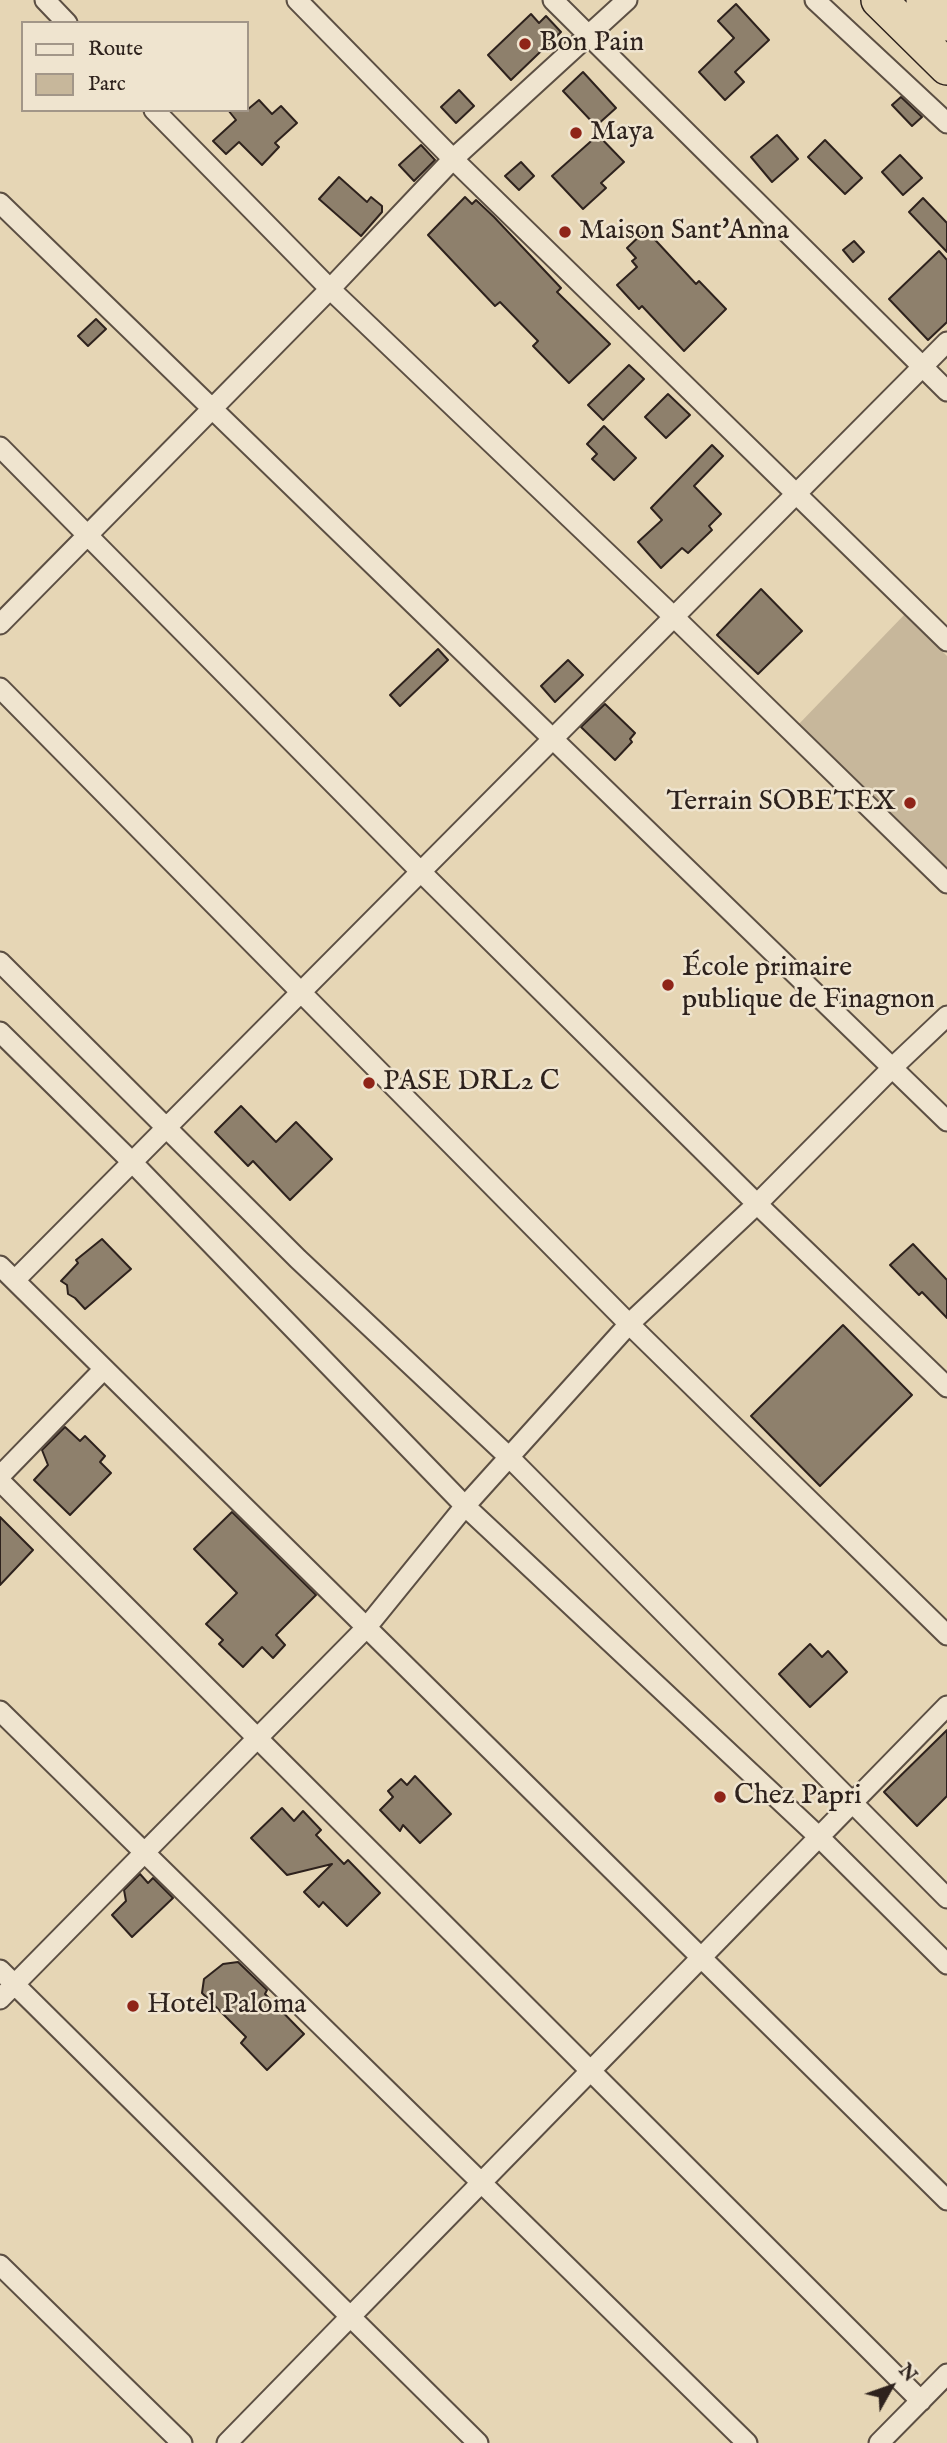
<!DOCTYPE html>
<meta charset="utf-8">
<style>
body{margin:0}
#map{position:relative;width:947px;height:2443px;overflow:hidden;background:#e6d6b5;font-family:"IM FELL English",serif}
canvas{display:block}
.legend{position:absolute;left:21px;top:21px;width:228px;height:91px;box-sizing:border-box;background:#efe4cf;border:2px solid #a29688;margin:0;padding:9px 12px;list-style:none;font-size:21px;color:#2e221d}
.legend li{display:flex;align-items:center;gap:14px;height:35px}
.legend b{width:35px;border:2px solid #a29688}
.north{position:absolute;left:856px;top:2352px;width:70px;height:70px;-webkit-text-stroke:5px #efe4cf;paint-order:stroke;rotate:50deg;font-size:19px;font-weight:700;line-height:28px;text-align:center;color:#2e221d}
.north::after{content:'';display:block;margin:auto;width:24px;height:32px;background:#2e221d;clip-path:polygon(50% 0,100% 100%,50% 72%,0 100%)}
</style>
<div id="map">
<canvas width="947" height="2443"></canvas>
<ul class="legend">
<li><b style="height:9px;background:#efe4cf"></b>Route</li>
<li><b style="height:19px;background:#c7b79b"></b>Parc</li>
</ul>
<div class="north">N</div>
</div>
<script>
const g = document.querySelector('canvas').getContext('2d');
g.lineJoin = 'round';
function fill(path, color) { g.fillStyle = color; g.fill(path, 'evenodd'); }
function stroke(path, color, width, dash) { g.strokeStyle = color; g.lineWidth = width; g.lineCap = dash ? 'butt' : 'round'; g.setLineDash(dash || []); g.stroke(path); }
function drawText(font, color, halo, rows, align = 'center') {
  g.font = font + ' "IM FELL English",serif'; g.lineWidth = 5; g.setLineDash([]); g.textBaseline = 'middle'; g.strokeStyle = halo; g.fillStyle = color; for (const [text, x, y, turn = 0] of rows) {
    g.save(); g.translate(x, y); g.rotate((+turn || 0) * Math.PI / 180); g.textAlign = isNaN(turn) ? turn : align; if (halo) g.strokeText(text, 0, 0); g.fillText(text, 0, 0); g.restore();
  }
}
const green = new Path2D(`
 M905 614 947 656V881L797 726Z`);
const building = new Path2D(`
 M736 4 769 40 735 72 744 82 725 100 699 72 734 38 718 21Z
 M531 14 539 23 546 16 561 32 511 80 488 55Z
 M583 72 616 108 596 126 563 91Z
 M459 90 474 106 456 123 441 107Z
 M901 97 922 117 912 126 892 105Z
 M259 100 272 114 281 106 297 123 275 143 279 147 262 165 239 142 226 154 213 141 236 120 228 110H247Z
 M598 135 624 162 601 183 606 188 583 209 552 176Z
 M777 135 798 159 772 182 751 157Z
 M825 140 862 178 845 194 808 157Z
 M421 145 435 160 414 181 399 165Z
 M900 155 922 178 903 195 882 172Z
 M521 162 534 176 519 190 505 176Z
 M339 177 367 202 371 197 382 206V212L361 236 319 199Z
 M465 197 472 204 476 200 494 217 561 288 557 292 610 344 569 383 533 346 538 341 500 302 495 306 428 235Z
 M923 198 947 223V252L909 212Z
 M646 230 696 284 699 281 726 309 684 351 642 306 639 309 617 285 637 267 632 261 636 258 627 248Z
 M854 241 864 252 853 262 843 250Z
 M939 251 947 260V322L928 340 889 299Z
 M96 319 106 329 88 346 78 336Z
 M629 365 644 379 603 420 588 405Z
 M668 394 690 415 666 438 645 417Z
 M604 426 636 458 614 480 592 459 597 454 587 444Z
 M712 445 723 456 694 486 721 514 709 526 712 530 688 553 682 548 661 568 638 542 662 520 651 508Z
 M761 589 802 631 758 674 717 635Z
 M438 649 448 660 400 706 390 695Z
 M568 660 583 675 555 702 541 686Z
 M605 704 635 733 630 739 632 742 615 760 581 727Z
 M241 1106 276 1142 296 1122 332 1159 290 1200 253 1161 248 1166 215 1132Z
 M102 1239 131 1269 85 1309 75 1298 68 1294 67 1285 61 1281 78 1263 76 1260Z
 M913 1244 947 1280V1318L922 1292 919 1295 890 1265Z
 M843 1325 912 1395 820 1486 751 1416Z
 M65 1427 80 1441 85 1436 105 1456 100 1462 111 1473 70 1515 34 1480 48 1465 42 1450Z
 M232 1512 316 1595 276 1635 285 1645 273 1658 262 1647 243 1667 219 1644 223 1640 206 1624 237 1593 194 1549Z
 M0 1517 33 1550 0 1585Z
 M810 1644 822 1657 828 1651 847 1672 810 1707 779 1674Z
 M947 1730V1796L917 1826 884 1792Z
 M415 1776 451 1814 420 1843 403 1825 400 1831 380 1810 393 1797 388 1791 401 1779 407 1785Z
 M282 1808 294 1821 303 1811 321 1830 316 1835 344 1864 348 1860 380 1893 347 1926 323 1902 319 1907 304 1892 332 1864 287 1875 251 1838Z
 M140 1874 148 1883 153 1878 173 1898 132 1937 112 1915 126 1901 124 1890Z
 M238 1962 267 1990 265 1994 304 2034 267 2070 241 2043 246 2037 202 1993 204 1979 223 1964Z`);
const street = new Path2D(`
 M45 0 67 23
 M297 0 453 159 947 641
 M553 0 947 391
 M815 0 947 123
 M154 110 330 289 674 617 947 883
 M0 203 947 1121
 M0 447 421 872 757 1204 947 1387
 M0 624 330 289 453 159 627 0
 M0 688 629 1324 947 1635
 M0 962 298 1259 510 1458 947 1898
 M0 1032 132 1162 465 1506 819 1837 947 1964
 M0 1266 947 2200
 M15 1280 947 342
 M0 1476 103 1370
 M0 1481 921 2401
 M0 1711 747 2443
 M0 1970 478 2443
 M0 1999 366 1628 465 1506 629 1324 757 1204 893 1067 947 1016
 M0 2265 182 2443
 M227 2443 947 1706
 M879 2443 947 2374`);
const highway = new Path2D(`
 M879 0 947 67
 M924 0 947 23`);
const markers = [
 [525,44,7,"#8f2418"],
 [576,133,7,"#8f2418"],
 [565,232,7,"#8f2418"],
 [910,803,7,"#8f2418"],
 [668,985,7,"#8f2418"],
 [369,1083,7,"#8f2418"],
 [720,1797,7,"#8f2418"],
 [133,2006,7,"#8f2418"]
];
const poiNames = [
 ["Bon Pain",539,44],
 ["Maya",590,133],
 ["Maison Sant'Anna",579,232],
 ["Terrain SOBETEX",896,803,"right"],
 ["École primaire",682,969],
 ["publique de Finagnon",682,1001],
 ["PASE DRL2 C",383,1083],
 ["Chez Papri",734,1797],
 ["Hotel Paloma",147,2006]
];
fill(green, '#c7b79b');
fill(building, '#8e806c');
stroke(building, '#2e221d', 2);
stroke(street, '#5c4f43', 23);
stroke(highway, '#2e221d', 38);
stroke(street, '#efe4cf', 19);
stroke(highway, '#e6d6b5', 35);
for (const [x, y, r, color] of markers) { const dot = new Path2D(); dot.arc(x, y, r, 0, 2 * Math.PI); g.fillStyle = color; g.fill(dot); stroke(dot, '#efe4cf', 2.5); }
drawText('28px', '#2e221d', '#efe4cf', poiNames, 'left');
</script>
